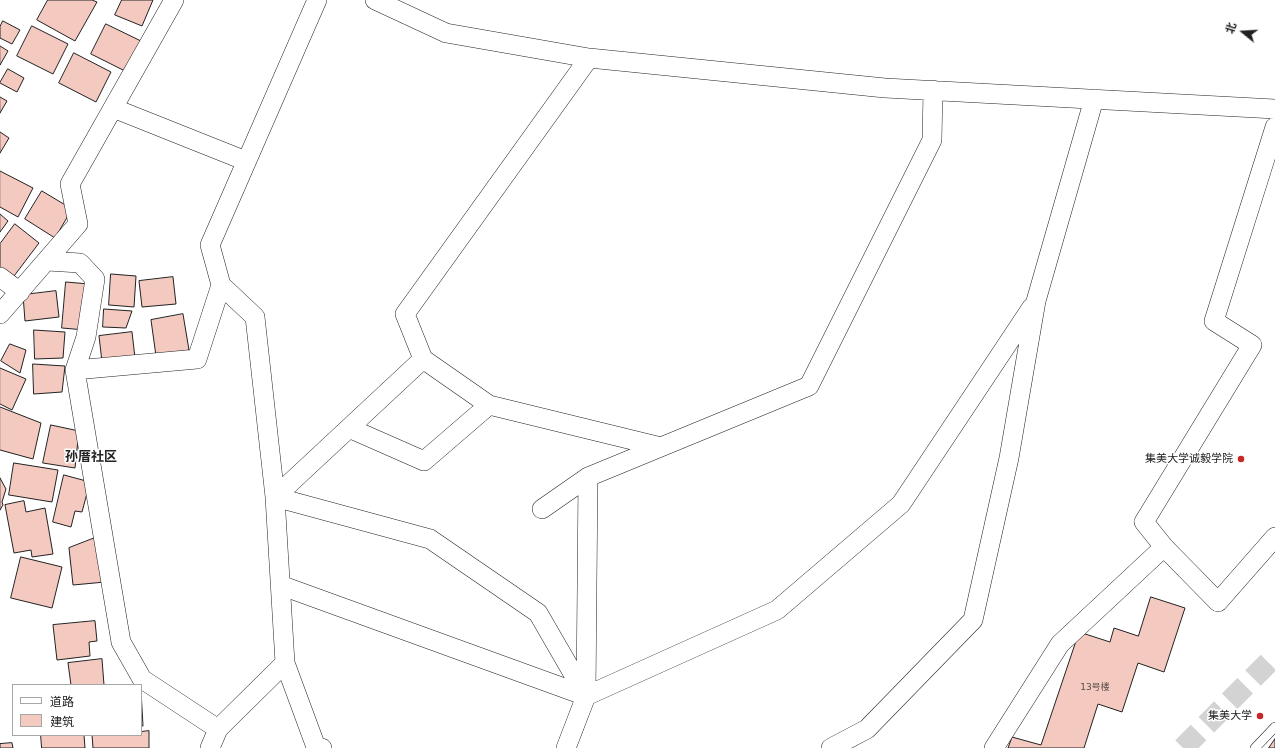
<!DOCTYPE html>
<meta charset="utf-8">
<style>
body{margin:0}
#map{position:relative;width:1275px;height:748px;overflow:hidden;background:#fff;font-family:"DejaVu Sans","Noto Sans SC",sans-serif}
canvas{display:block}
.legend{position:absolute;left:12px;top:684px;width:130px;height:52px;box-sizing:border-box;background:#fff;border:1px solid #a7a7a7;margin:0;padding:5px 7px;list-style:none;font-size:12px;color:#222}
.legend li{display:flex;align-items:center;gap:8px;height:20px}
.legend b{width:20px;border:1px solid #a7a7a7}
.north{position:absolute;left:1223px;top:12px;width:40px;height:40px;-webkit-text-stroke:3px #fff;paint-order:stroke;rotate:288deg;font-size:11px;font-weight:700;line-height:16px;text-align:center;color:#222}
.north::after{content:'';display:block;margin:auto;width:14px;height:18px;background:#222;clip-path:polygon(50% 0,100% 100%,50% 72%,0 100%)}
</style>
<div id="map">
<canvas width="1275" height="748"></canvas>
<ul class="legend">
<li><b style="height:5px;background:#fff"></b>道路</li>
<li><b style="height:11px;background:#f3c9c0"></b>建筑</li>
</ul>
<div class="north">北</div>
</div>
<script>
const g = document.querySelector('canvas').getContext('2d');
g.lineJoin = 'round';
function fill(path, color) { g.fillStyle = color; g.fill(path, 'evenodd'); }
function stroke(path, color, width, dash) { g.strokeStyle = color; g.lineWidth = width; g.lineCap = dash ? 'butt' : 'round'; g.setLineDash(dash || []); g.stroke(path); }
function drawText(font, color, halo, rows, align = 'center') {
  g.font = font + ' "DejaVu Sans","Noto Sans SC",sans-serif'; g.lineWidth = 3; g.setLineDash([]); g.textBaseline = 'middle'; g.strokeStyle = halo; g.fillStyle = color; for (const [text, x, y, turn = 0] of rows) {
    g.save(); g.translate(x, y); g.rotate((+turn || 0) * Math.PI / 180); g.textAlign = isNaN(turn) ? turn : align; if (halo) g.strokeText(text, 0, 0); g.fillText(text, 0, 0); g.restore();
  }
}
const building = new Path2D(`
 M48 0H92L97 2 75 41 37 20Z
 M122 0H153L142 26 115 15Z
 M3 21 20 30 12 44 0 38V27Z
 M106 24 143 42 127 72 91 54Z
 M32 26 68 44 53 74 17 56Z
 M0 46 8 51 0 65Z
 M74 53 111 72 96 102 59 83Z
 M8 69 24 78 17 92 0 83Z
 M0 97 7 101 0 113Z
 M0 132 9 138 0 153Z
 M0 171 33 188 18 217 0 207Z
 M42 191 72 209 55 238 25 219Z
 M0 214 8 221 0 232Z
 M15 224 39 243 11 280 0 272V244Z
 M111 274 136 276 134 307 109 305Z
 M173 277 176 304 142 307 139 281Z
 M66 282 89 284 85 330 62 328Z
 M56 291 59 317 25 321 23 295Z
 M104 309 132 311 126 328 103 327Z
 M183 314 189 350 156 356 151 320Z
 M34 330 65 332 63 358 35 359Z
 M132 332 135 358 102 362 99 336Z
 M10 344 26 350 20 373 1 361Z
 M33 364 65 366 62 392 34 394Z
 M0 368 26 379 12 410 0 404Z
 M0 407 41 423 33 459 0 450Z
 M51 425 79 431 75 468 43 463Z
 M14 463 58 470 52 502 9 495Z
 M64 475 90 482 82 512 75 511 71 527 53 522Z
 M0 478 6 489 2 502 3 505 0 510Z
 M24 501 26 512 45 508 53 554 32 557 31 550 14 553 5 505Z
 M100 536 105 582 73 585 69 548Z
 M21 557 62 567 52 608 11 598Z
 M1151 597 1185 608 1164 672 1138 663 1122 712 1098 704 1084 748H1008L1012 737 1041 745 1079 632 1110 642 1114 628 1138 636Z
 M95 621 97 641 89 642 90 656 57 660 53 625Z
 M102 659 104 685H71L68 663Z
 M141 690 143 726H141Z
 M149 731V748H93L92 735H141V732Z
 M41 735H84L85 748H42Z
 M1275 739V748H1269Z
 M12 743 13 748H0V744Z`);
const tertiaryTunnel = new Path2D(`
 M1183 748 1275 656`);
const service = new Path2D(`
 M1255 748 1275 727`);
const minor = new Path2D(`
 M317 0 210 245 221 285 255 317 275 497 285 663 316 747 322 748
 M375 0 446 33 589 58 885 88 1275 109
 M589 58 405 314 423 359 489 405 661 447
 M113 108 246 161
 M1275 127 1214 321 1252 345 1144 522 1164 547 1218 602 1275 537
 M47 261 80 263 95 279 86 337 75 370 121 642 142 679 218 729
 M0 277 20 292
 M0 314 78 224 70 184 174 0
 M75 370 197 359 221 285
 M349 428 424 461 489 405
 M275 497 430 539 538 613 586 696
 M275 497 423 359
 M542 509 588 477 809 386 932 140 933 90
 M280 585 586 696
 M586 695 588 477
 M210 748 218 729 285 663
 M566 748 586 696 777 610 901 504 1032 307
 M831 748 867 729 973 620 1009 458 1036 301 1094 99
 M994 748 1060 644 1164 547`);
const markers = [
 [1241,459,4,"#c62828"],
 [1260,716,4,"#c62828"]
];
const numberNames = [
 ["13号楼",1095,688]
];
const poiNames = [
 ["集美大学诚毅学院",1233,459],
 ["集美大学",1252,716]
];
const quarterNames = [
 ["孙厝社区",91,458]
];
fill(building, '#f3c9c0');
stroke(building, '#222', 1);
stroke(tertiaryTunnel, '#d3d3d3', 22, [22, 11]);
stroke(service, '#222', 10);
stroke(minor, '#222', 20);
stroke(service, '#fff', 9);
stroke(minor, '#fff', 19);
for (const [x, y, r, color] of markers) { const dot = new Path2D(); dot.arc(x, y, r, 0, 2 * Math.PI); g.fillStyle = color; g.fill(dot); stroke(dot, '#fff', 1.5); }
drawText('9px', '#564c4a', null, numberNames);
drawText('11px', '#222', '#fff', poiNames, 'right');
drawText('bold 13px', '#222', '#fff', quarterNames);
</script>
